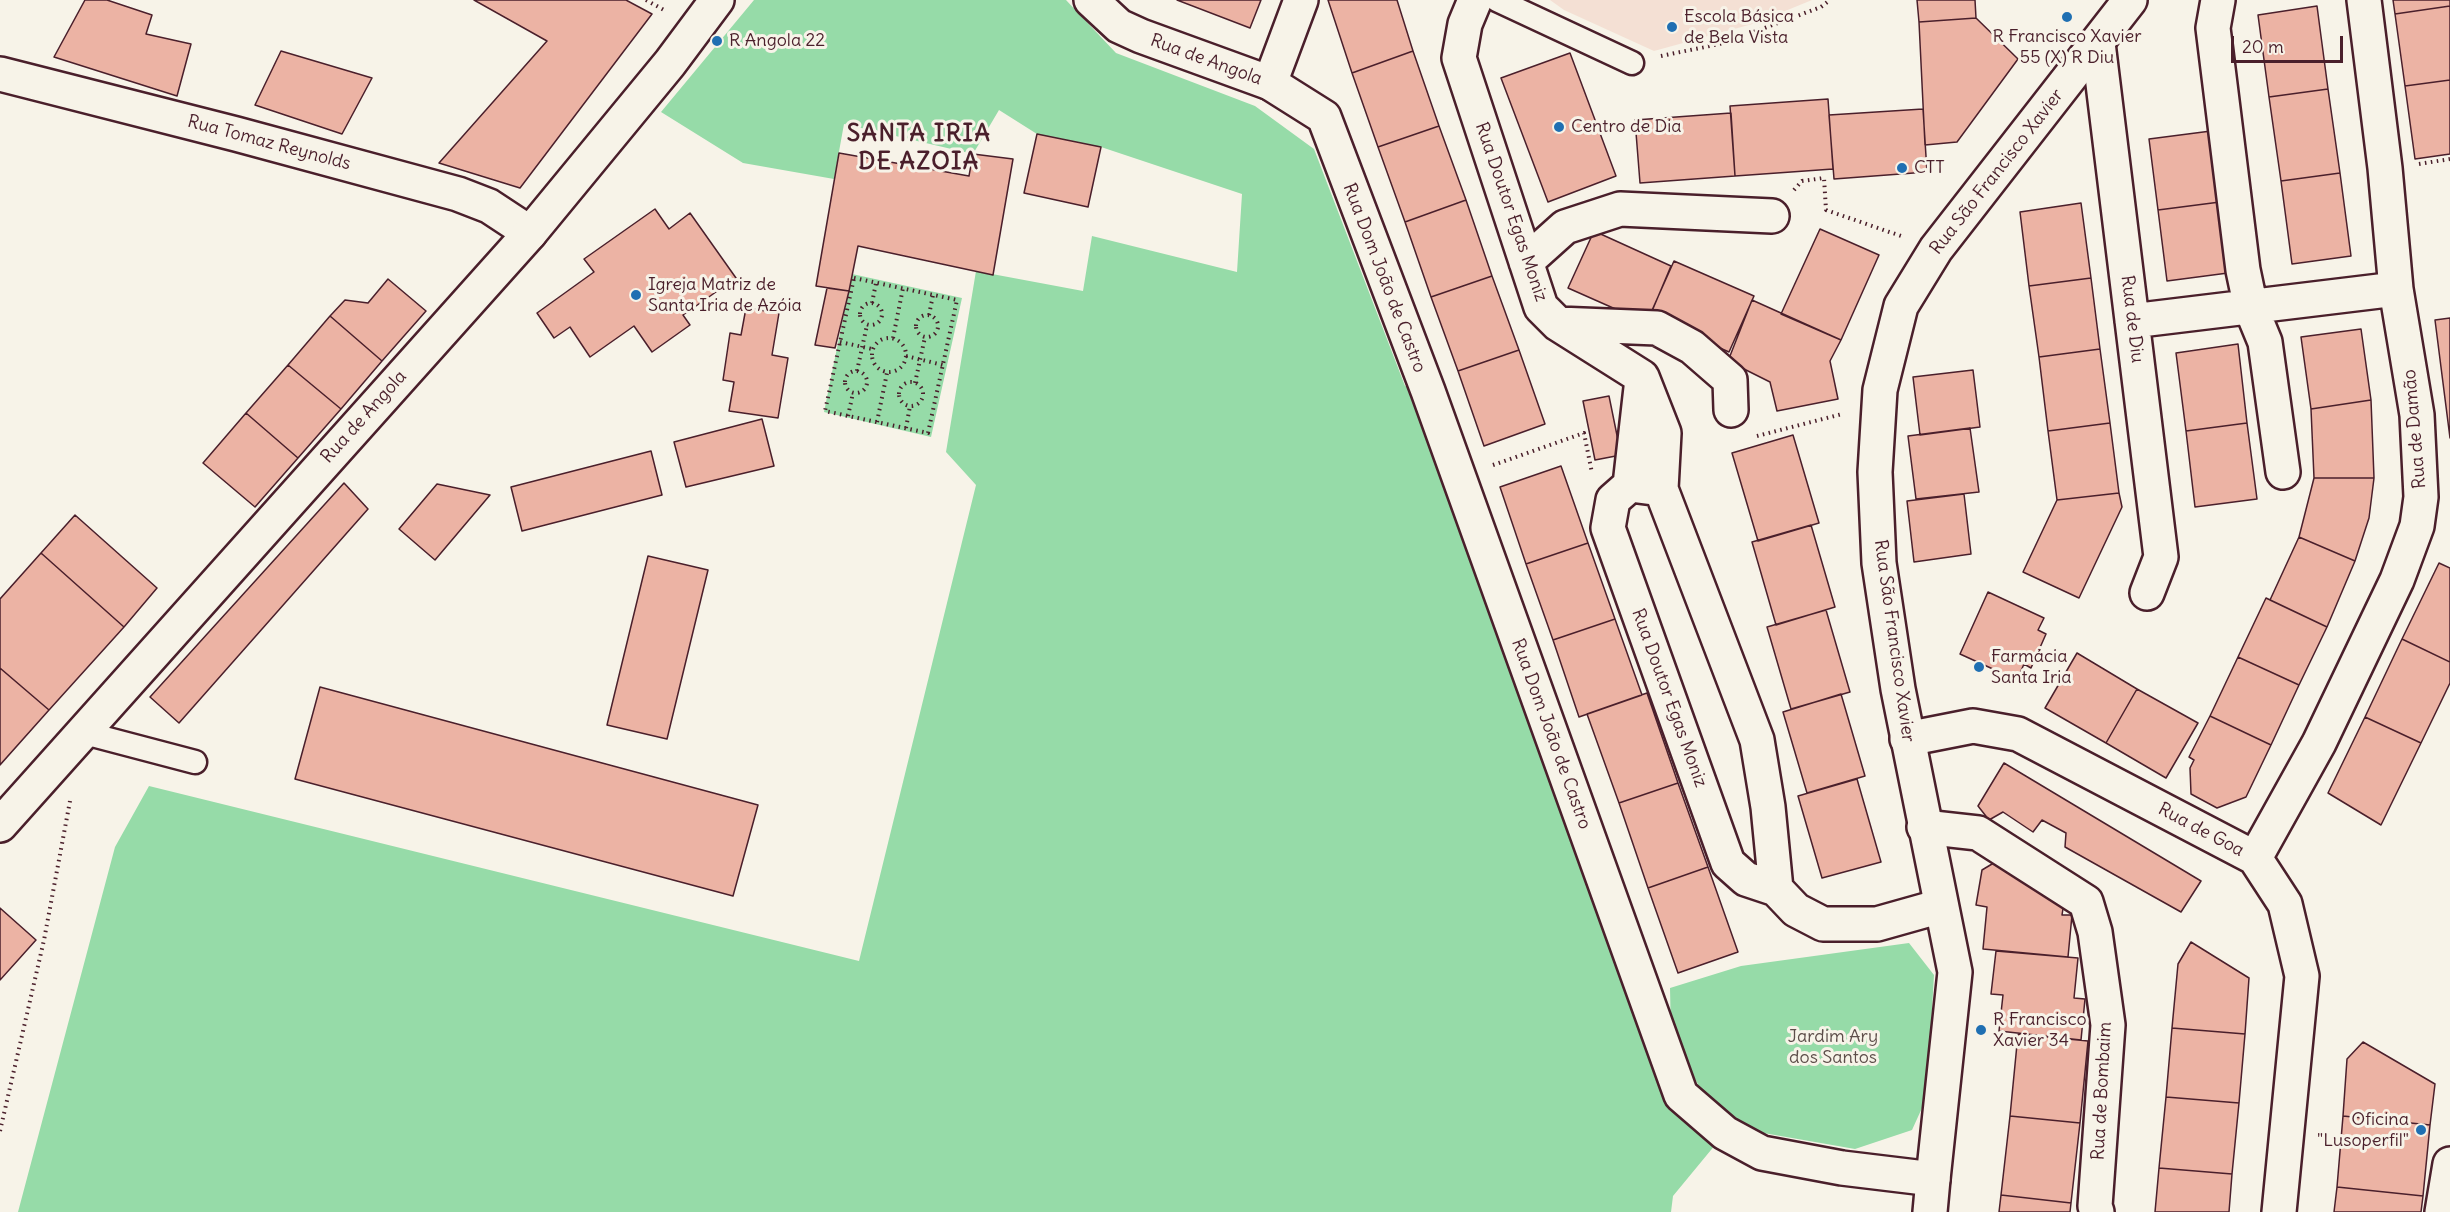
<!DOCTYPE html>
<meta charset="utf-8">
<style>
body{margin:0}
#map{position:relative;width:2450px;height:1212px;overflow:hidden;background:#f7f3e8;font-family:Delius,sans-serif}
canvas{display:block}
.scale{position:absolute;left:2231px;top:36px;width:112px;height:27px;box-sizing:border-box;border:3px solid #4a1f2b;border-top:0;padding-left:8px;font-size:18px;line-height:21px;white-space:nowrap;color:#4a1f2b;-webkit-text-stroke:4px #f7f3e8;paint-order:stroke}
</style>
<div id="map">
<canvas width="2450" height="1212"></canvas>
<div class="scale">20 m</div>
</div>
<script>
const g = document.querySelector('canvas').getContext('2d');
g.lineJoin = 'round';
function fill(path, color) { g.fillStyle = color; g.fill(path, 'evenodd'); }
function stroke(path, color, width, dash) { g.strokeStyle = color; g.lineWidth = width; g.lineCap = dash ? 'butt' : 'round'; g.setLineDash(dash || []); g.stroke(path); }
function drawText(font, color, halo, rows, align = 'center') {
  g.font = font + ' Delius,sans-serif'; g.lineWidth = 6; g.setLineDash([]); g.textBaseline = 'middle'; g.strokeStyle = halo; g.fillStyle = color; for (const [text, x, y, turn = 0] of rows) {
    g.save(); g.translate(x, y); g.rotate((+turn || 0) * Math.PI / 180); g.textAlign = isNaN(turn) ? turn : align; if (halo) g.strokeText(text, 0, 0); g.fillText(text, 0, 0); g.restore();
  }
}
const built = new Path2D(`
 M1550 0H1812L1756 23 1654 51 1564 10Z`);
const green = new Path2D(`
 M754 0H1066L1116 53 1255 106 1314 149 1405 386 1428 391 1681 1095 1725 1133 1673 1196 1671 1212H18L115 847 149 786 859 961 976 485 946 452 976 271 1083 291 1092 236 1237 272 1242 194 1101 147 1037 134 999 110 973 154 844 124 834 179 743 163 661 112Z
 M852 274 962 298 931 437 824 412Z
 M1909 943 1934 975 1927 1097 1912 1130 1855 1149 1752 1131 1701 1090 1671 1035 1670 988 1741 966Z`);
const building = new Path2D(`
 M85 0H107L152 15 146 34 191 44 177 96 54 57Z
 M474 0H626L652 14 520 188 439 163 547 41Z
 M1177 0H1261L1250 28Z
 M1328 0H1397L1413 51 1352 73Z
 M1917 0H1975L1976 18 1919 22Z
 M2393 0H2450V6L2395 14Z
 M2317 6 2328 89 2269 97 2258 15Z
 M2450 6V80L2405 86 2395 14Z
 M1976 18 2018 59 1957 142 1925 145 1919 22Z
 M281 51 372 78 342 134 255 105Z
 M1413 51 1439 126 1378 147 1352 73Z
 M1570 53 1616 176 1548 202 1501 78Z
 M2450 80V154L2415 159 2405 86Z
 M2328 89 2340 173 2281 181 2269 97Z
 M1828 99 1833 169 1735 176 1730 106Z
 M1923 109 1927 172 1834 179 1829 115Z
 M1731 113 1735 176 1640 183 1635 120Z
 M1439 126 1466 200 1405 222 1378 147Z
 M2211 131 2220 202 2158 210 2149 139Z
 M1037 134 1101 147 1088 207 1024 193Z
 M839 153 969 176 973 154 1013 159 993 275 858 246 849 291 816 286Z
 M2340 173 2351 256 2292 264 2281 181Z
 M1466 200 1492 276 1431 297 1405 222Z
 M2220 202 2228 273 2167 281 2158 210Z
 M2081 203 2091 278 2029 286 2020 212Z
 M655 209 669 229 690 213 736 278 683 315 690 325 652 352 634 326 590 357 570 327 554 338 537 313 594 272 584 259Z
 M1820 229 1879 255 1841 340 1781 314Z
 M1594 231 1671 266 1647 323 1568 288Z
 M1674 261 1754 296 1729 352 1649 317Z
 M1492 276 1519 350 1458 371 1431 297Z
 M2091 278 2100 349 2039 357 2029 286Z
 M388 279 426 311 382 361 330 316 345 300 368 303Z
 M827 288 849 291 835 348 815 345Z
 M1752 300 1841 340 1830 361 1838 399 1777 411 1770 382 1728 361Z
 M746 308 779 313 772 355 788 358 778 418 729 411 734 382 723 380 730 333 741 335Z
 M330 316 382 361 341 409 288 365Z
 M2450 318V438L2435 320Z
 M2361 329 2371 400 2311 409 2301 337Z
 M2238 344 2247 423 2186 431 2176 353Z
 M2100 349 2110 423 2048 431 2039 357Z
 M1519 350 1545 424 1484 446 1458 371Z
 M288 365 341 409 298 458 246 413Z
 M1973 370 1980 427 1920 435 1913 377Z
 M1609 396 1621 455 1595 460 1583 401Z
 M2371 400 2374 478H2314L2311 409Z
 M246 413 298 458 255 507 203 463Z
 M762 419 774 466 686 487 674 442Z
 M2110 423 2119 493 2057 500 2048 431Z
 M2247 423 2257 499 2195 507 2186 431Z
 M1970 428 1979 492 1916 499 1908 436Z
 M1793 435 1819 523 1758 541 1732 453Z
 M651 451 662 495 522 531 511 487Z
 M1561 466 1588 543 1526 564 1500 487Z
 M2314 478H2374L2369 518 2355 561 2299 537Z
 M344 483 368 509 179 723 150 697Z
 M437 484 490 495 435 560 399 529Z
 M2119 493 2122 507 2079 598 2023 572 2057 500Z
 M1964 494 1971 554 1914 562 1907 501Z
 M75 515 157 588 124 627 41 553Z
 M1811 525 1835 607 1776 625 1752 542Z
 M2299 537 2355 561 2327 627 2270 600Z
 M1588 543 1615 619 1553 640 1526 564Z
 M41 553 124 627 49 710 0 668V599Z
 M648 556 708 570 667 739 607 725Z
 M2439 563 2450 568V662L2402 639Z
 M1988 592 2044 618 2038 630 2046 634 2031 668 2024 664 2017 680 1960 654Z
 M2266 598 2327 627 2299 685 2238 657Z
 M1826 610 1850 692 1791 709 1767 627Z
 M1615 619 1642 695 1579 717 1553 640Z
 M2402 639 2450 662V683L2421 743 2365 717Z
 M2077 653 2137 689 2106 743 2045 708Z
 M2238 657 2299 685 2271 745 2210 716Z
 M0 668 49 710 0 765Z
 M320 687 758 805 733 896 295 779Z
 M2137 689 2198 723 2166 778 2106 743Z
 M1647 693 1678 783 1619 803 1587 714Z
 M1841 694 1865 776 1807 793 1783 712Z
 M2210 716 2271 745 2246 797 2217 808 2191 794 2190 768 2194 760 2189 757Z
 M2365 717 2421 743 2381 825 2328 793Z
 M2004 763 2201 881 2181 912 2065 847 2066 833 2042 820 2033 832 2003 812 1989 820 1978 806Z
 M1857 779 1881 862 1822 878 1798 796Z
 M1678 783 1708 867 1648 888 1619 803Z
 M2002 858 2065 896 2062 915H2072L2068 957 1983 949 1987 907 1976 905 1982 870Z
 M1708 867 1738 952 1678 973 1648 888Z
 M0 908 36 940 0 980Z
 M2191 942 2249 978 2245 1034 2172 1028 2178 964Z
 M1996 951 2078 958 2074 998 2085 999 2081 1040 1999 1031 2003 995 1991 994Z
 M2172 1028 2245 1034 2239 1103 2166 1097Z
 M2018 1034 2088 1041 2080 1123 2010 1116Z
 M2363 1042 2435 1084 2430 1125 2343 1116 2347 1059Z
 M2166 1097 2239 1103 2232 1174 2159 1168Z
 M2010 1116 2080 1123 2071 1203 2001 1195Z
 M2343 1116 2430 1125 2423 1196 2337 1187Z
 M2159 1168 2232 1174 2229 1212H2155Z
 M2337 1187 2423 1196 2421 1212H2334Z
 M2001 1195 2071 1203 2070 1212H1999Z`);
const path = new Path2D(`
 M646 0 664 10
 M1661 56 1724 43 1821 7 1830 0
 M2419 164 2450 159
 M1794 190 1802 181 1824 178 1826 210 1901 236
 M854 278 957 300 928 433 825 411Z
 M860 314a11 11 0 1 1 22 0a11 11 0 1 1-22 0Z
 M872 303 876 283
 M916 326a11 11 0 1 1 22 0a11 11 0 1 1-22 0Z
 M929 315 933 295
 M872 355a17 17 0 1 1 34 0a17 17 0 1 1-34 0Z
 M893 338 903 288
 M840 342 872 349
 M906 356 943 365
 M845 382a11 11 0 1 1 22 0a11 11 0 1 1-22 0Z
 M857 371 867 325
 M899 394a12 12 0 1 1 24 0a12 12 0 1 1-24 0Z
 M915 383 925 337
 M848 416 853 393
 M877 422 887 373
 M906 428 910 406
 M1757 436 1842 414
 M1493 465 1584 433 1592 473
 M0 1131 44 940 70 801`);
const lane = new Path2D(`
 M1497 0 1632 63
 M81 732 195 762`);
const street = new Path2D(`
 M1475 0 1465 24 1459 58 1541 307 1558 324 1642 377 1664 433 1661 489 1757 740 1768 807 1776 889
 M2218 0 2213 28 2243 270 2251 308 2265 342 2283 472
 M2098 43 2161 557 2147 593
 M0 74 236 134 458 194 489 206 530 233
 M1270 83 1301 0
 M1526 262 1565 227 1620 209 1772 216
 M2132 321 2396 289
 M1558 324 1657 328 1692 347 1730 380 1731 410
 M1630 485 1642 379
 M1661 489 1630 485 1613 500 1608 528 1728 863 1746 879 1776 889 1796 910 1823 924H1877L1941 906
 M1907 739 1973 726 2018 734 2255 858 2285 904 2302 976 2279 1212
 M1924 827 1978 833 2086 902 2095 932 2108 1025 2095 1206 2097 1212
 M2255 858 2319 743 2397 580 2417 526 2421 497 2417 415 2396 289 2385 168 2364 0
 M1930 1212 1933 1179
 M2442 1212 2450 1164`);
const secondary = new Path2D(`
 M1091 0 1119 26 1141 36 1270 83 1324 117 1428 391 1681 1095 1725 1133 1762 1153 1842 1168 1933 1179 1955 972 1898 689 1879 563 1875 472 1880 390 1901 306 1936 249 2130 0
 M0 825 530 233 670 63 717 0`);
const markers = [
 [2067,17,6,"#1f6fb2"],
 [1672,27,6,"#1f6fb2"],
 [717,41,6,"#1f6fb2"],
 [1559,127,6,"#1f6fb2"],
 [1902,168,6,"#1f6fb2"],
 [636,295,6,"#1f6fb2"],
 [1979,667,6,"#1f6fb2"],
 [1981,1030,6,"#1f6fb2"],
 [2421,1130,6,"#1f6fb2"]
];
const poiNames = [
 ["Escola Básica",1684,17],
 ["de Bela Vista",1684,38],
 ["R Francisco Xavier",2067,37,"center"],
 ["55 (X) R Diu",2067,58,"center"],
 ["R Angola 22",729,41],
 ["Centro de Dia",1571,127],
 ["CTT",1914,168],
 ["Igreja Matriz de",648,285],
 ["Santa Iria de Azóia",648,306],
 ["Farmácia",1991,657],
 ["Santa Iria",1991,678],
 ["R Francisco",1993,1020],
 ["Xavier 34",1993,1041],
 ["Oficina",2409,1120,"right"],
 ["\"Lusoperfil\"",2409,1141,"right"]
];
const streetNames = [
 ["Rua de Angola",1206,60,20],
 ["Rua Tomaz Reynolds",269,143,15],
 ["Rua São Francisco Xavier",1997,172,-52],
 ["Rua Doutor Egas Moniz",1511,212,71],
 ["Rua Dom João de Castro",1384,278,69],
 ["Rua de Diu",2132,319,83],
 ["Rua de Angola",364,417,-48],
 ["Rua de Damão",2415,429,-95],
 ["Rua São Francisco Xavier",1894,641,82],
 ["Rua Doutor Egas Moniz",1669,698,70],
 ["Rua Dom João de Castro",1551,734,70],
 ["Rua de Goa",2201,830,28],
 ["Rua de Bombaim",2102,1091,-87]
];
const parkNames = [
 ["Jardim Ary",1833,1037],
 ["dos Santos",1833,1058]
];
const districtNames = [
 ["SANTA IRIA",919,134],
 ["DE AZOIA",919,162]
];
fill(built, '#f4e0d4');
fill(green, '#96dba8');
fill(building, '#ecb3a4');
stroke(building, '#4a1f2b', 1.5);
stroke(lane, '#4a1f2b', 27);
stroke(street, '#4a1f2b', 38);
stroke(secondary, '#4a1f2b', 38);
stroke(path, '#4a1f2b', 4, [1.5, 4.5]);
stroke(lane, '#f7f3e8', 22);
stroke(street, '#f7f3e8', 33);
stroke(secondary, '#f7f3e8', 33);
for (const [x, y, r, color] of markers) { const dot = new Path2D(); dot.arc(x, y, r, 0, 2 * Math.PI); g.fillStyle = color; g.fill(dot); stroke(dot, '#f7f3e8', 2); }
drawText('18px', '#4a1f2b', '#f7f3e8', poiNames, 'left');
drawText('18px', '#4a1f2b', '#f7f3e8', streetNames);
drawText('18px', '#5d4e4a', '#f7f3e8', parkNames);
g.letterSpacing = '1.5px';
drawText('bold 24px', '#4a1f2b', '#f7f3e8', districtNames);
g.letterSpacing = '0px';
</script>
